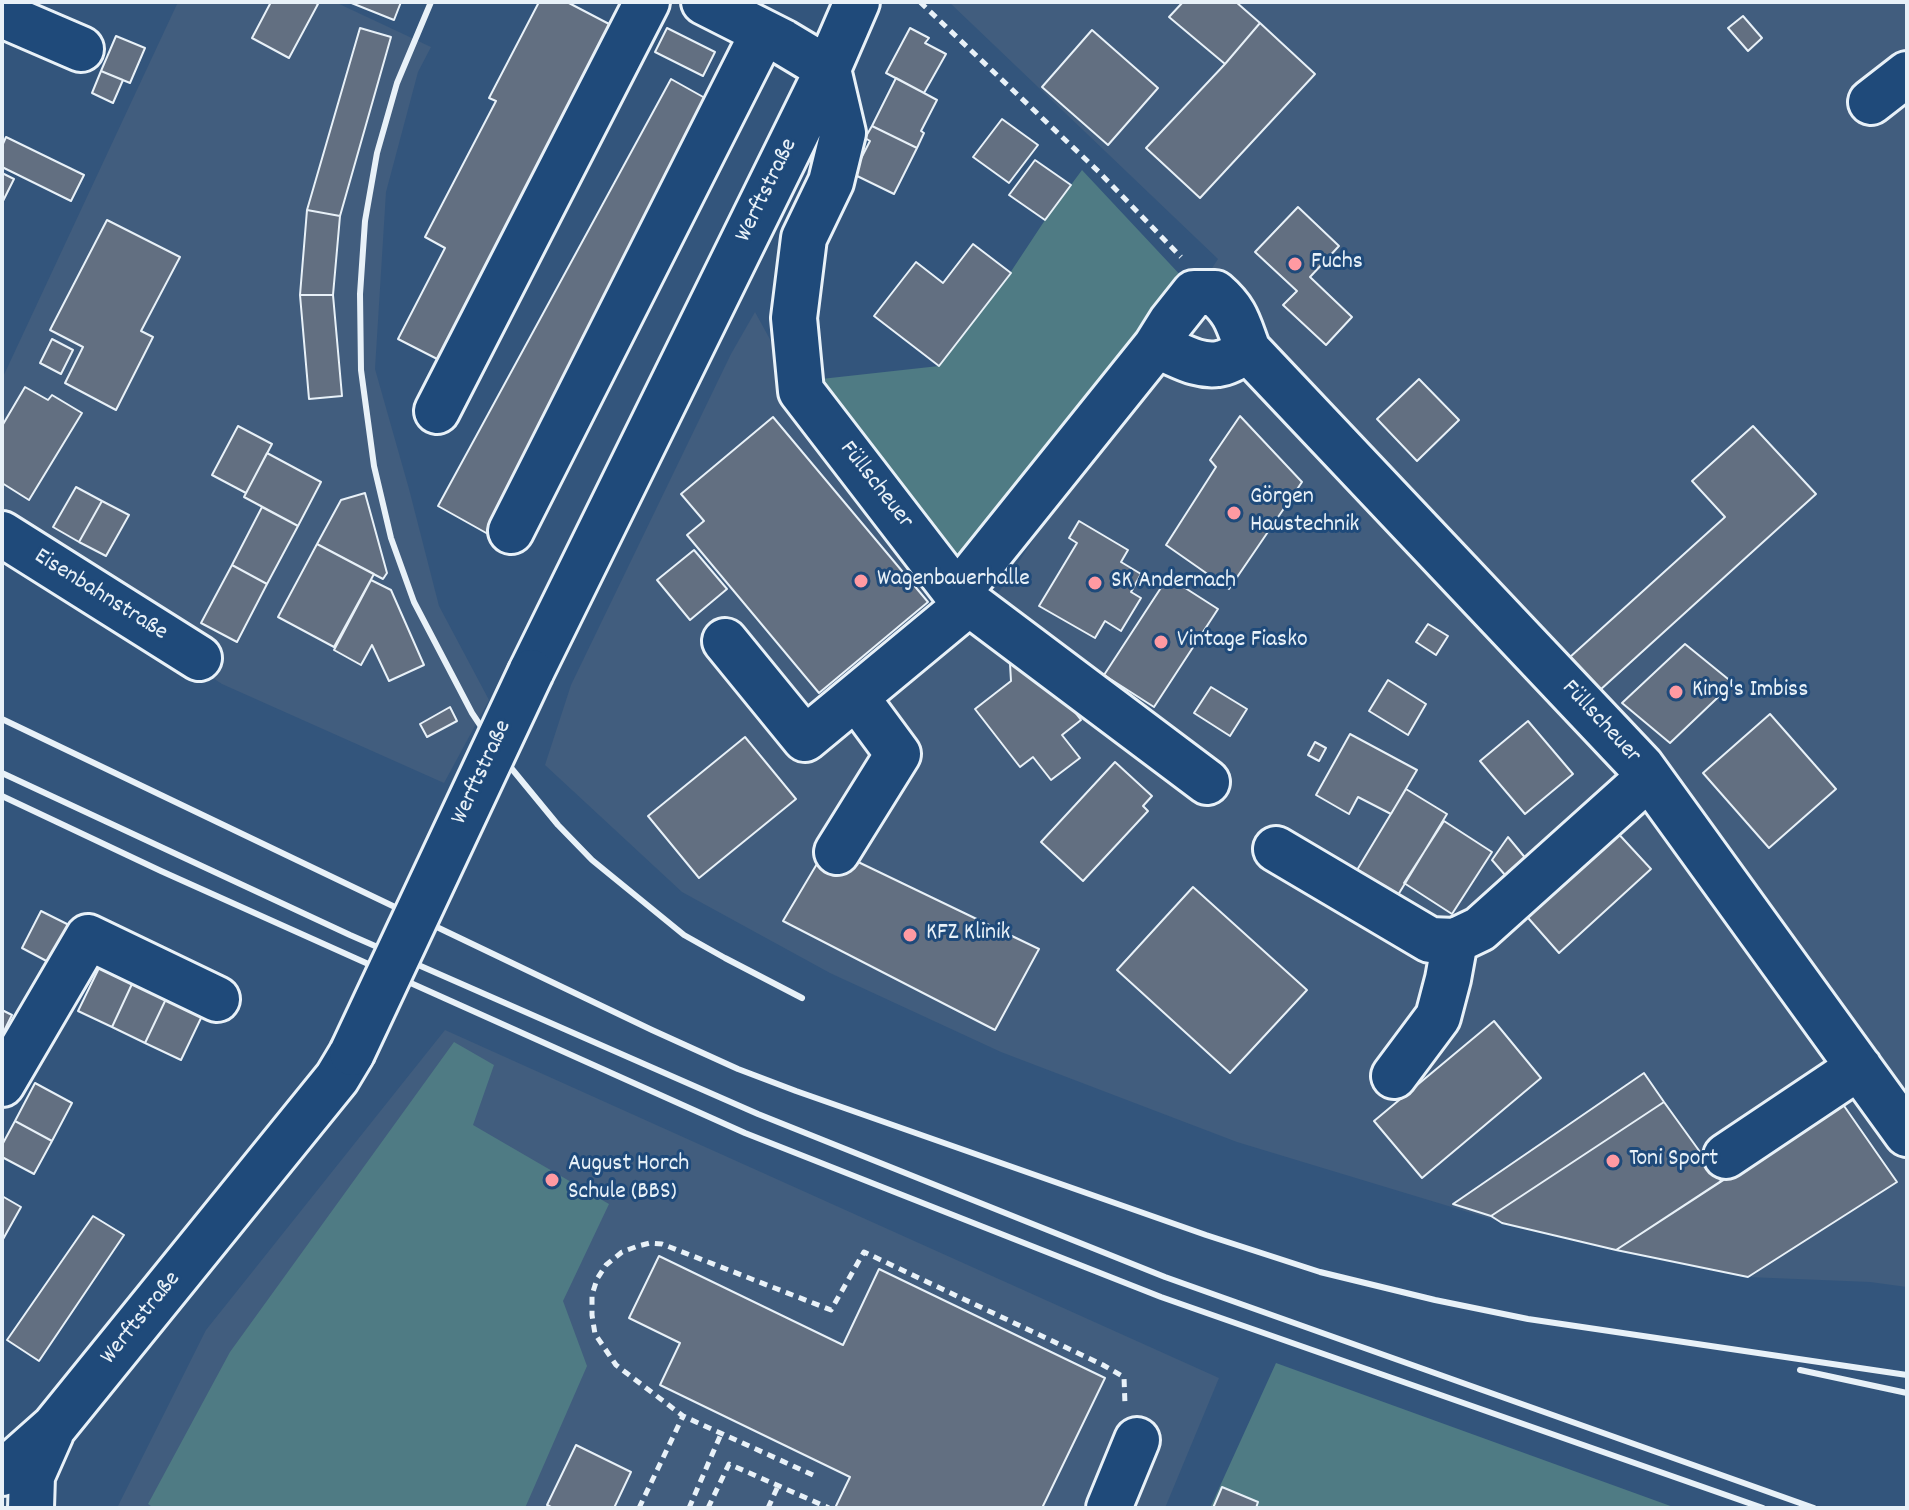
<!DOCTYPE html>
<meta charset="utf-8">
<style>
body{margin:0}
#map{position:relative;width:1909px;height:1510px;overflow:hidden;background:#33557c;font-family:Dekko,sans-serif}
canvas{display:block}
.frame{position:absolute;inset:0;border:4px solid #e8f1f8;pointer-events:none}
</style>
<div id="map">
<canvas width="1909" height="1510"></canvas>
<div class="frame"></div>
</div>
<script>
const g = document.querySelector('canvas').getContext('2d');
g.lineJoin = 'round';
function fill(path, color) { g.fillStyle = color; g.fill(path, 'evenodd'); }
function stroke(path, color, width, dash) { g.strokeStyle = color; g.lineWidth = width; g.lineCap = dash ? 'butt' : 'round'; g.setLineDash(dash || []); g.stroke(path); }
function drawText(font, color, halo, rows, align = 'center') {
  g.font = font + ' Dekko,sans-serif'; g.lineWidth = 6; g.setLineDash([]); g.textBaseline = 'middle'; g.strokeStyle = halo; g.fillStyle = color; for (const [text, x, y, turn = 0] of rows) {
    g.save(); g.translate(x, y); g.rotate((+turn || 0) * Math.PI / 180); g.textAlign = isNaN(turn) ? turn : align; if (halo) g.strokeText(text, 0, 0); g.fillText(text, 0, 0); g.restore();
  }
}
const built = new Path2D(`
 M178 2H335L431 47 418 72 386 192 375 369 409 489 439 606 489 700 444 783 222 684 2 541V379Z
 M949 2H1907V1287L1870 1282 1748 1277 1511 1225 1237 1142 1001 1052 830 973 682 892 545 765 571 685 731 354 755 312 772 343 777 369 972 633 1218 259Z
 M445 1030 1219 1378 1165 1508H117L206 1330Z`);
const green = new Path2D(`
 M1082 170 1184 279 957 575 812 380 939 366 1010 273 1045 220Z
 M454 1042 494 1065 473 1125 609 1204 563 1301 587 1366 525 1508H154L148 1504 230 1352Z
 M1276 1363 1676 1508H1210Z`);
const building = new Path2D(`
 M271 2H314L318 4 289 58 252 38Z
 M349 2H401L394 20Z
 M539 2H567L611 25 447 364 398 339 445 248 425 237 496 101 489 98Z
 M1183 2H1236L1260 23 1225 64 1169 17Z
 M1743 16 1762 38 1748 51 1728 28Z
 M1260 23 1315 74 1200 198 1146 148 1225 64Z
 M360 28 391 37 340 216 307 210Z
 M667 28 715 52 703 76 655 52Z
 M910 28 929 38 925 43 946 54 924 93 886 73Z
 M1092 30 1158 88 1108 145 1042 87Z
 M116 36 145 48 130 83 101 71Z
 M101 71 123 80 113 103 92 93Z
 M896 78 937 100 921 131 924 133 917 148 872 126Z
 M671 79 721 107 488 534 438 506Z
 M1002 119 1038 145 1009 183 973 157Z
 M872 126 917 148 894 194 853 174 870 141 865 138Z
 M6 137 84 175 71 201 2 167V146Z
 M1035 160 1071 185 1045 220 1009 195Z
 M2 173 14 179 2 203Z
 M1298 207 1339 246 1310 277 1352 317 1326 345 1283 305 1297 291 1255 252Z
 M307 210 340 216 333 295H300Z
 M107 220 180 257 141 331 153 337 116 410 65 383 83 347 50 330Z
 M973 244 1011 273 939 366 874 316 916 262 943 283Z
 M300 295H333L342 396 309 399Z
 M52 339 73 350 61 374 40 363Z
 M1419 379 1459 420 1417 461 1377 419Z
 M25 387 48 400 52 395 82 413 29 500 2 483V426Z
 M1240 416 1302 482 1229 589 1166 545 1216 467 1210 460Z
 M773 417 928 602 819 693 687 535 704 521 681 494Z
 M238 426 272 444 246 493 212 475Z
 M1753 426 1816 494 1600 690 1570 657 1725 517 1692 481Z
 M267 453 321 482 298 526 244 497Z
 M76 487 102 501 79 542 53 527Z
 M365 493 387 573 383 579 317 544 341 500Z
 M102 501 129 515 106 556 79 542Z
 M262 507 298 526 267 584 232 565Z
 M1079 521 1128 550 1121 562 1141 574 1131 592 1141 598 1121 631 1105 621 1095 638 1039 606 1077 543 1069 538Z
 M317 544 374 574 334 647 278 617Z
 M694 550 727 589 690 620 657 580Z
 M232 565 267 584 237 642 201 623Z
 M1168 577 1218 609 1154 707 1104 675Z
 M371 580 391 590 424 665 389 681 372 645 361 665 334 650Z
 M1428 624 1448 636 1436 655 1416 642Z
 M1685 644 1733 683 1670 743 1622 703Z
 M1018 657 1048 677 1081 720 1062 735 1080 758 1051 780 1033 757 1020 767 975 709 1011 681 1010 664Z
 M1388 680 1426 704 1408 735 1369 711Z
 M1211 687 1247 709 1230 736 1194 713Z
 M450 707 457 721 427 737 420 724Z
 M1770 714 1836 789 1769 848 1703 773Z
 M1528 721 1573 774 1525 814 1480 761Z
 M1350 734 1417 770 1391 814 1358 797 1349 814 1316 795Z
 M745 737 796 799 699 878 648 816Z
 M1315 742 1326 748 1319 761 1308 755Z
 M1115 762 1152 796 1143 806 1148 811 1083 881 1041 842Z
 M1406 789 1447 814 1398 895 1357 870Z
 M1444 821 1492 852 1452 914 1404 883Z
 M1614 829 1651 869 1559 953 1522 911Z
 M1508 837 1532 866 1512 883 1492 860Z
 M827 847 1039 949 995 1030 783 921Z
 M1193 887 1307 990 1230 1073 1117 970Z
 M41 911 73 927 54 965 22 948Z
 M99 968 132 984 112 1027 78 1011Z
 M132 984 166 999 145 1043 112 1027Z
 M166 999 202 1016 181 1060 145 1043Z
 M2 1010 12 1015 2 1035Z
 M1494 1021 1541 1078 1422 1178 1374 1121Z
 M1644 1073 1664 1102 1491 1216 1453 1204Z
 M35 1083 72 1103 52 1141 15 1121Z
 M1664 1102 1721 1181 1616 1250 1502 1223 1491 1216Z
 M1842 1103 1897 1182 1748 1277 1616 1250Z
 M15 1121 52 1141 34 1174 2 1157V1145Z
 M2 1196 21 1207 2 1241Z
 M93 1216 124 1235 39 1361 7 1340Z
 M659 1256 843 1345 879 1269 1105 1378 1042 1508H835L850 1477 660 1385 680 1343 629 1318Z
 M576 1445 631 1472 614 1508H553L547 1505Z
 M1222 1487 1258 1502 1256 1508H1213Z`);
const path = new Path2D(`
 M920 2 1099 172 1181 257
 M813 1475 683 1416 616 1365 595 1334 592 1315V1295L597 1279 606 1265 622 1252 638 1246 650 1243 662 1244 831 1310 864 1252 1103 1365 1124 1377 1125 1405
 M639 1508 683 1416
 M689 1508 721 1434
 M708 1508 729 1464 829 1508
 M768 1508 778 1486`);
const minor = new Path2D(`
 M704 2 783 42 828 69
 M2 15 81 49
 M828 69 843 133 831 182 804 238 794 318 801 391 957 594 1207 782
 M1871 102 1907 74
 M1248 350C1239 355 1228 363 1218 364 1195 367 1177 353 1156 346L1171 322 1194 293H1215C1237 312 1238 324 1248 350L1641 766 1907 1134
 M437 411 647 2
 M511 531 763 33
 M2 534 199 658
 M957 594 1156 346
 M725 641 805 739 969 603
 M531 672 828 69 857 2
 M1276 849 1430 940 1455 941 1480 929 1649 777
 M837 852 898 754 856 697
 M1394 1076 1438 1017 1448 979 1455 941
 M2 1084 88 937 217 999
 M1726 1156 1859 1067
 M2 1473 54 1427 337 1078 352 1053
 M31 1508 32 1476 51 1433
 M1109 1508 1137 1440`);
const rail = new Path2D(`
 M431 2 397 83 377 153 365 221 360 294 361 370 374 466 391 538 414 602 472 713 498 752 558 825 592 860 684 935 725 958 802 998
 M2 719 652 1030 738 1069 796 1091 1206 1235 1320 1272 1435 1300 1528 1319 1907 1375
 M2 773 350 935 758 1114 1165 1277 1814 1508
 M2 796 161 871 745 1133 1161 1297 1763 1508
 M1800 1370 1907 1393`);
const minorBridge = new Path2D(`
 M352 1053 531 672`);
const markers = [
 [1295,264,8,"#ff9aa2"],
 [1234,513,8,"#ff9aa2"],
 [861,581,8,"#ff9aa2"],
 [1095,583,8,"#ff9aa2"],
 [1161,642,8,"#ff9aa2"],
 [1676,692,8,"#ff9aa2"],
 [910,935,8,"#ff9aa2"],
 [1613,1161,8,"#ff9aa2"],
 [552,1180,8,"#ff9aa2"]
];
const streetNames = [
 ["Werftstraße",768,191,-64],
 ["Füllscheuer",875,486,52],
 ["Eisenbahnstraße",100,596,32],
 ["Füllscheuer",1600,723,47],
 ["Werftstraße",483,773,-65],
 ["Werftstraße",142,1319,-51]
];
const poiNames = [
 ["Fuchs",1311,264],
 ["Görgen",1250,499],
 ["Haustechnik",1250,527],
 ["Wagenbauerhalle",877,581],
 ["SK Andernach",1111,583],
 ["Vintage Fiasko",1177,642],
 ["King's Imbiss",1692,692],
 ["KFZ Klinik",926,935],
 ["Toni Sport",1629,1161],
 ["August Horch",568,1166],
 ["Schule (BBS)",568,1194]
];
fill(built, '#415d7e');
fill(green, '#4f7b84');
fill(building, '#626f81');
stroke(building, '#e8f1f8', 2);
stroke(minor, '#e8f1f8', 50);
stroke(path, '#e8f1f8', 5, [8, 6]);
stroke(minor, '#1f4a7a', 44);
stroke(rail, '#e8f1f8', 6);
stroke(minorBridge, '#e8f1f8', 50, []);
stroke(minorBridge, '#1f4a7a', 44);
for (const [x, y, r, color] of markers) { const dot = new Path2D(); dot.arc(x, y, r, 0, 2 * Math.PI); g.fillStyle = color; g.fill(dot); stroke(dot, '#1f4a7a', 3); }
drawText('24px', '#e8f1f8', '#1f4a7a', streetNames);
drawText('24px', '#e8f1f8', '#1f4a7a', poiNames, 'left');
</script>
